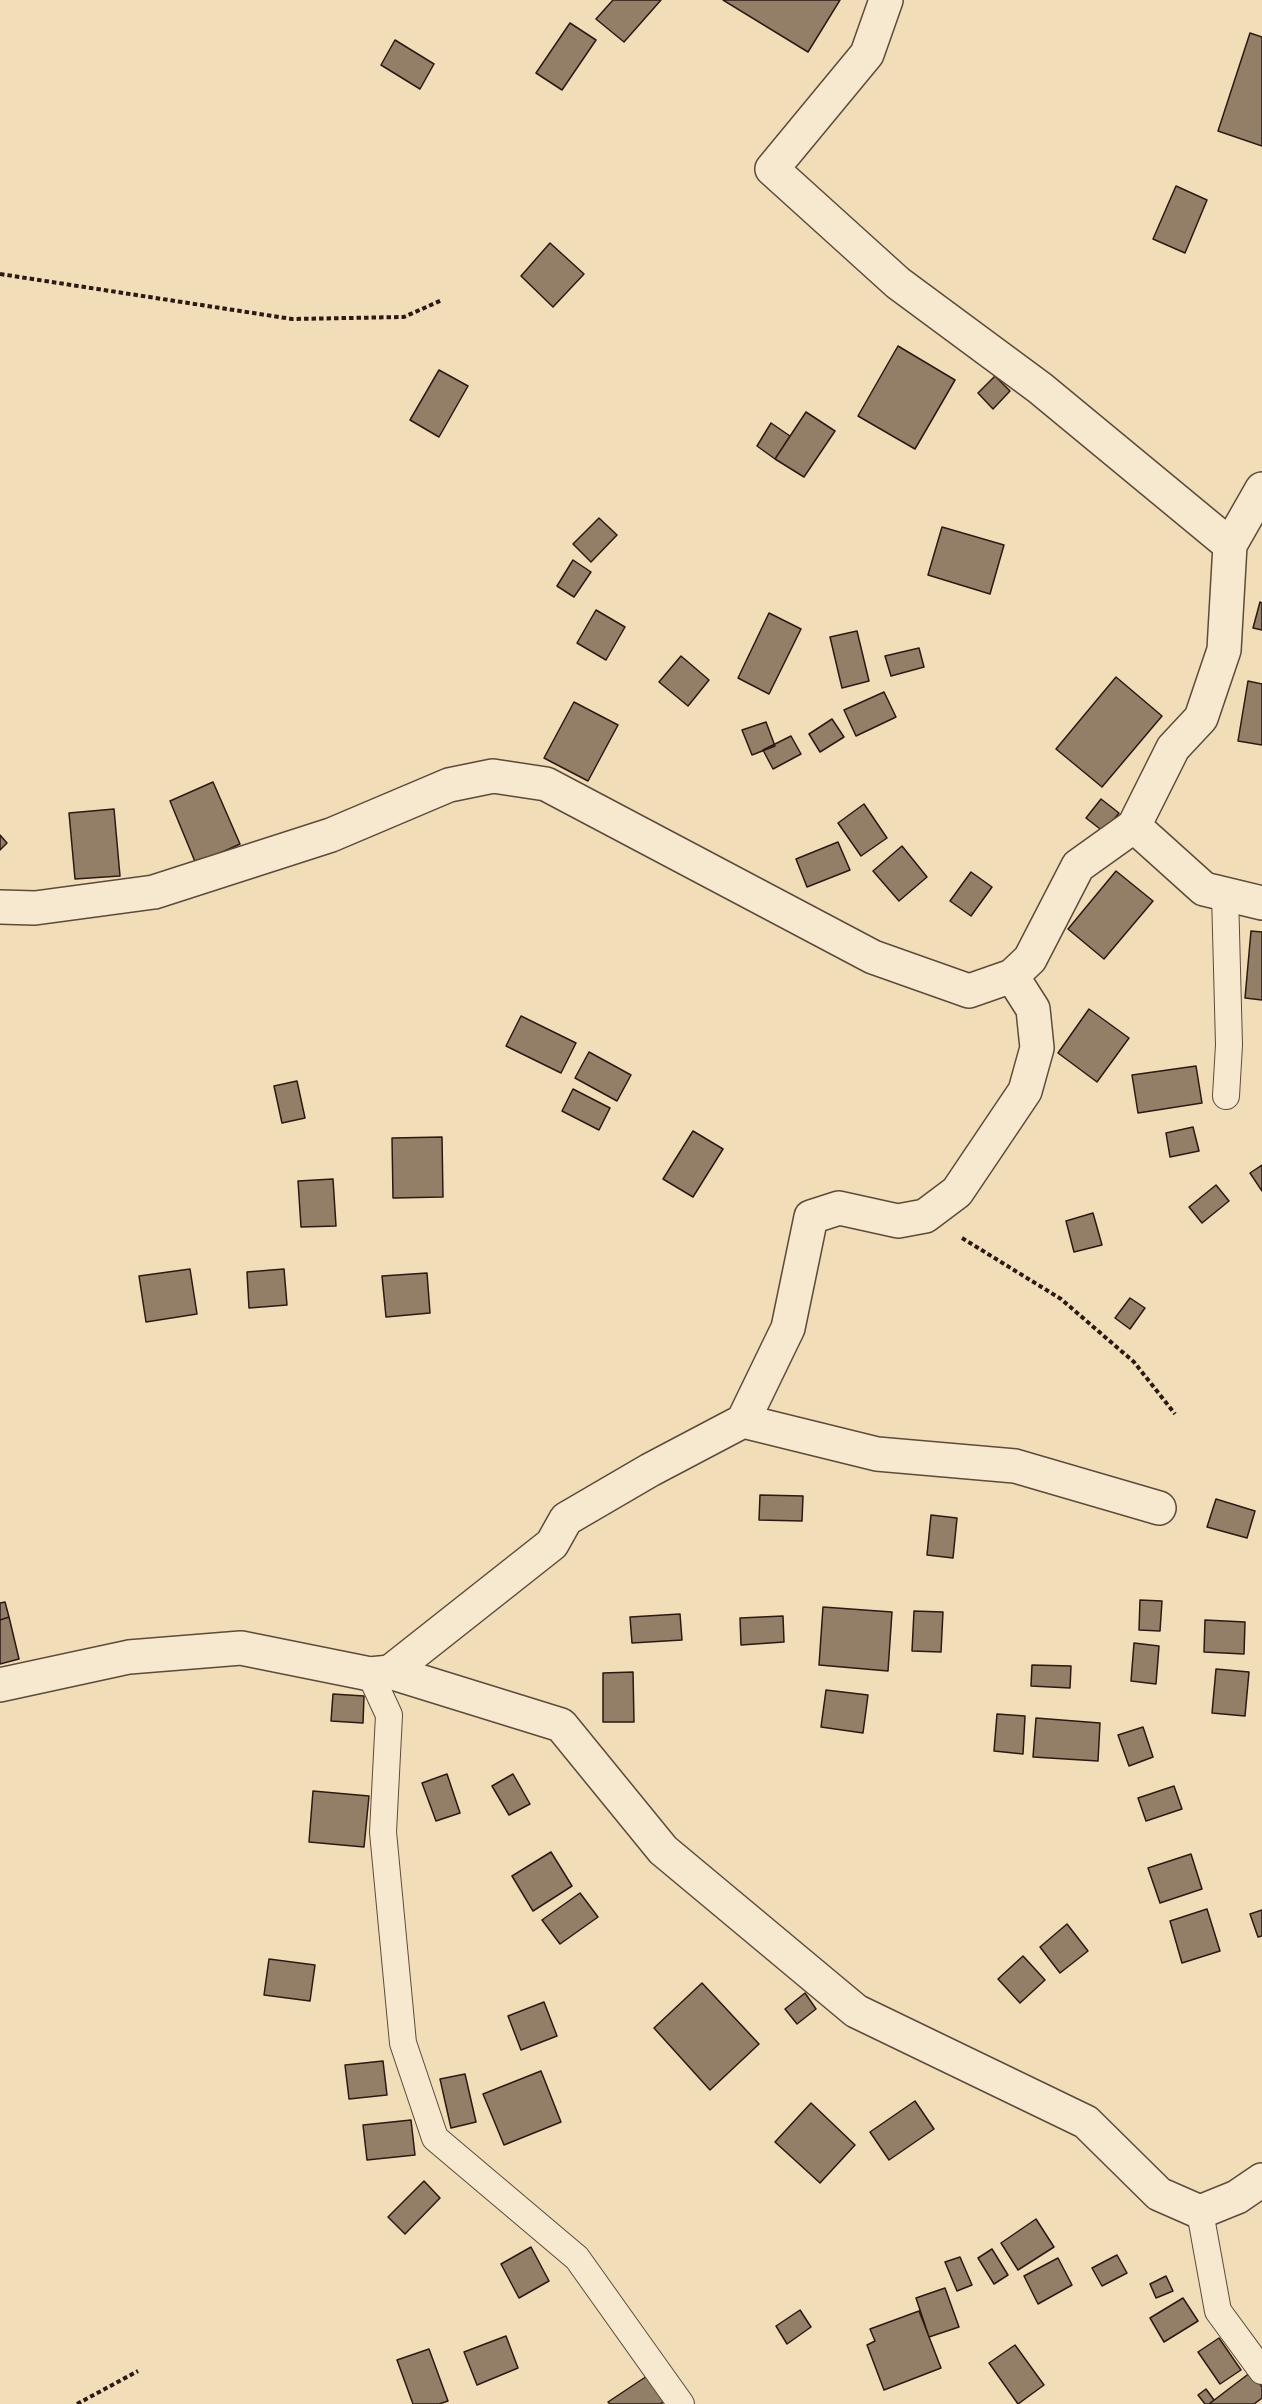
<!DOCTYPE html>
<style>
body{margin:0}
canvas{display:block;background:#f1ddb7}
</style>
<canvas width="1262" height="2404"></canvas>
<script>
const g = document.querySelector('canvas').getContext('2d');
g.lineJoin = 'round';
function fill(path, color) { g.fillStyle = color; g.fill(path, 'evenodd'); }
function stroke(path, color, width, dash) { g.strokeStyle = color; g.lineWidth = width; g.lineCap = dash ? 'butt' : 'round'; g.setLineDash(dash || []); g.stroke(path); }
const building = new Path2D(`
 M613 0H661L624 42 596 19Z
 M723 0H840L808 52Z
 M570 23 596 40 562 90 536 73Z
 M1250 33 1262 37V146L1218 131Z
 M395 40 434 64 420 89 381 65Z
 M1176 186 1207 200 1185 253 1153 239Z
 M550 243 584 274 553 307 521 276Z
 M898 346 955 380 915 449 858 416Z
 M439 370 468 386 439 437 410 420Z
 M995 376 1010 391 993 409 978 393Z
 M806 412 835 431 804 477 775 459Z
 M771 423 790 436 775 459 757 446Z
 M599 518 617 535 591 562 573 544Z
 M942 527 1004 545 990 594 928 575Z
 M573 560 591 572 574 597 557 586Z
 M1260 602 1262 603V630L1253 628Z
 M596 610 625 627 606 660 577 643Z
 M769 613 801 629 769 694 738 678Z
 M857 631 869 681 842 688 830 637Z
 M919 648 924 667 891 676 885 656Z
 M681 656 709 680 688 706 659 682Z
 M1116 677 1162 716 1102 787 1056 749Z
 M1248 681 1262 684V745L1238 741Z
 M884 692 896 717 856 736 844 710Z
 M574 702 618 725 588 781 544 758Z
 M832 719 844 737 820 752 809 734Z
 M766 722 775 746 752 755 742 730Z
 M791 736 801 754 773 769 763 750Z
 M213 782 240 844 196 864 170 801Z
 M1101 799 1119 813 1104 832 1086 818Z
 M864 804 887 838 861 856 838 823Z
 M114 809 120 876 75 879 69 813Z
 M0 835 7 843 0 850Z
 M838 842 850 870 807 887 796 859Z
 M902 846 927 877 899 901 873 871Z
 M1116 871 1153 901 1104 959 1068 929Z
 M971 872 992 887 971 916 950 901Z
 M1251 931 1262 932V1000L1245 998Z
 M1089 1009 1129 1038 1097 1082 1058 1053Z
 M521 1016 576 1043 561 1073 506 1046Z
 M589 1052 631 1075 617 1101 575 1078Z
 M1196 1066 1202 1103 1138 1113 1132 1075Z
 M297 1081 305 1118 282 1123 274 1086Z
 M573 1089 610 1108 599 1130 562 1111Z
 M1193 1127 1199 1151 1170 1157 1166 1133Z
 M693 1131 723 1149 693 1197 663 1179Z
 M442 1137 443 1197 393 1198 392 1138Z
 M1262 1165V1191L1250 1173Z
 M333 1179 336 1226 301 1227 298 1181Z
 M1216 1185 1229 1201 1202 1223 1189 1207Z
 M1093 1213 1102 1245 1074 1252 1066 1221Z
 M190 1269 197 1314 146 1322 139 1276Z
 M284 1269 287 1305 249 1308 247 1272Z
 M427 1273 430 1313 386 1317 382 1276Z
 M1130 1298 1145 1308 1130 1329 1115 1318Z
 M760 1495 803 1496 802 1521 759 1520Z
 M1216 1499 1255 1511 1247 1538 1207 1527Z
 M931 1515 957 1518 953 1558 927 1555Z
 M1140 1600 1162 1601 1160 1631 1139 1630Z
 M5 1602 9 1617 0 1620V1603Z
 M823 1607 892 1612 888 1671 819 1665Z
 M914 1611 943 1612 941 1652 912 1651Z
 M680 1614 682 1640 632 1643 630 1617Z
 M783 1616 784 1642 741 1645 740 1618Z
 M9 1617 19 1659 0 1664V1620Z
 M1205 1620 1245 1622 1244 1654 1204 1652Z
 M1134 1643 1159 1646 1156 1684 1131 1681Z
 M1032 1665 1071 1666 1070 1688 1031 1686Z
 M1216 1669 1249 1672 1245 1716 1212 1713Z
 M633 1672 634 1722H603V1673Z
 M826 1690 868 1695 863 1733 821 1727Z
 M333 1694 364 1696 363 1723 331 1721Z
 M997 1714 1025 1716 1023 1754 994 1751Z
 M1036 1718 1100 1723 1098 1761 1033 1757Z
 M1143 1727 1153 1757 1129 1766 1118 1735Z
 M447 1774 460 1813 436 1821 422 1783Z
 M513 1774 530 1804 509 1815 492 1786Z
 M1174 1786 1182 1809 1146 1821 1138 1798Z
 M313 1791 369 1796 364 1847 309 1842Z
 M551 1852 572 1886 533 1911 512 1876Z
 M1191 1854 1202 1889 1160 1903 1148 1868Z
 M580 1893 598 1917 560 1944 542 1920Z
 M1207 1909 1220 1951 1182 1963 1170 1921Z
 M1262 1910V1936L1258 1937 1250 1914Z
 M1067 1924 1088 1951 1060 1973 1040 1947Z
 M1023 1956 1045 1980 1020 2003 998 1979Z
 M269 1959 315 1965 310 2001 264 1995Z
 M702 1983 759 2044 710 2090 654 2028Z
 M805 1993 816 2009 797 2024 785 2009Z
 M544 2002 557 2036 521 2050 508 2016Z
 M383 2061 387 2095 349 2099 345 2065Z
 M541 2071 561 2122 504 2145 483 2094Z
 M465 2074 476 2122 451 2128 440 2079Z
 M915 2101 934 2129 889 2160 870 2132Z
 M811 2103 855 2145 820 2183 775 2142Z
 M411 2120 415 2155 367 2160 363 2125Z
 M424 2181 440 2198 405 2234 388 2217Z
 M1036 2219 1054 2247 1018 2270 1001 2243Z
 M531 2247 549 2281 519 2298 501 2264Z
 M992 2249 1008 2275 994 2284 978 2258Z
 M1117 2255 1127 2273 1102 2286 1092 2268Z
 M960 2257 972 2285 957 2291 945 2262Z
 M1058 2258 1072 2285 1038 2304 1024 2276Z
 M1166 2276 1173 2291 1156 2298 1150 2284Z
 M945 2288 959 2327 929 2337 916 2298Z
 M1183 2298 1198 2321 1164 2342 1150 2318Z
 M800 2310 811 2327 787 2344 776 2326Z
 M919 2311 941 2368 884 2390 867 2345 875 2341 870 2329Z
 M506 2336 518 2368 477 2385 464 2352Z
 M1219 2338 1241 2370 1220 2384 1198 2352Z
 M1015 2345 1044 2385 1018 2404 989 2363Z
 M429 2349 448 2401 439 2404H413L397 2360Z
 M1251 2372 1262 2387V2398L1254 2404H1209Z
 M647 2376 664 2402 660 2404H610L608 2402Z
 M1206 2389 1214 2400 1209 2404H1205L1198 2395Z`);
const path = new Path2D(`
 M0 274 292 319 404 317 442 300
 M962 1238 1061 1299 1134 1362 1175 1414
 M77 2404 138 2371`);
const service = new Path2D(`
 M1225 894 1229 1045 1226 1096
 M370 1674 389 1715 383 1832 403 2043 435 2138 577 2258 681 2404
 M1200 2212 1218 2311 1262 2371`);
const minor = new Path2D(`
 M886 0 867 54 772 169 898 283 1040 388 1230 545
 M1134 826 1204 889 1262 903
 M0 907 35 908 154 892 331 835 449 785 493 776 546 784 873 957 969 991 1012 976
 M743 1421 877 1454 1015 1466 1159 1508
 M390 1672 552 1544 566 1519 650 1470 743 1421 788 1328 811 1217 839 1208 898 1221 925 1216 957 1192 1025 1091 1037 1048 1033 1009 1012 976 1030 959 1078 866 1134 826 1173 748 1201 718 1224 650 1230 545 1262 489
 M0 1685 129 1657 241 1648 370 1674 390 1672 561 1725 663 1850 856 2011 1086 2122 1159 2194 1200 2212 1237 2197 1262 2180`);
fill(building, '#937f68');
stroke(building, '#2d1912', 1.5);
stroke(service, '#5e4a3b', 28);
stroke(minor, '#5e4a3b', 36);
stroke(path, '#2d1912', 4, [4.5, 3]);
stroke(service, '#f6e9d0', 26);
stroke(minor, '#f6e9d0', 33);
</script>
